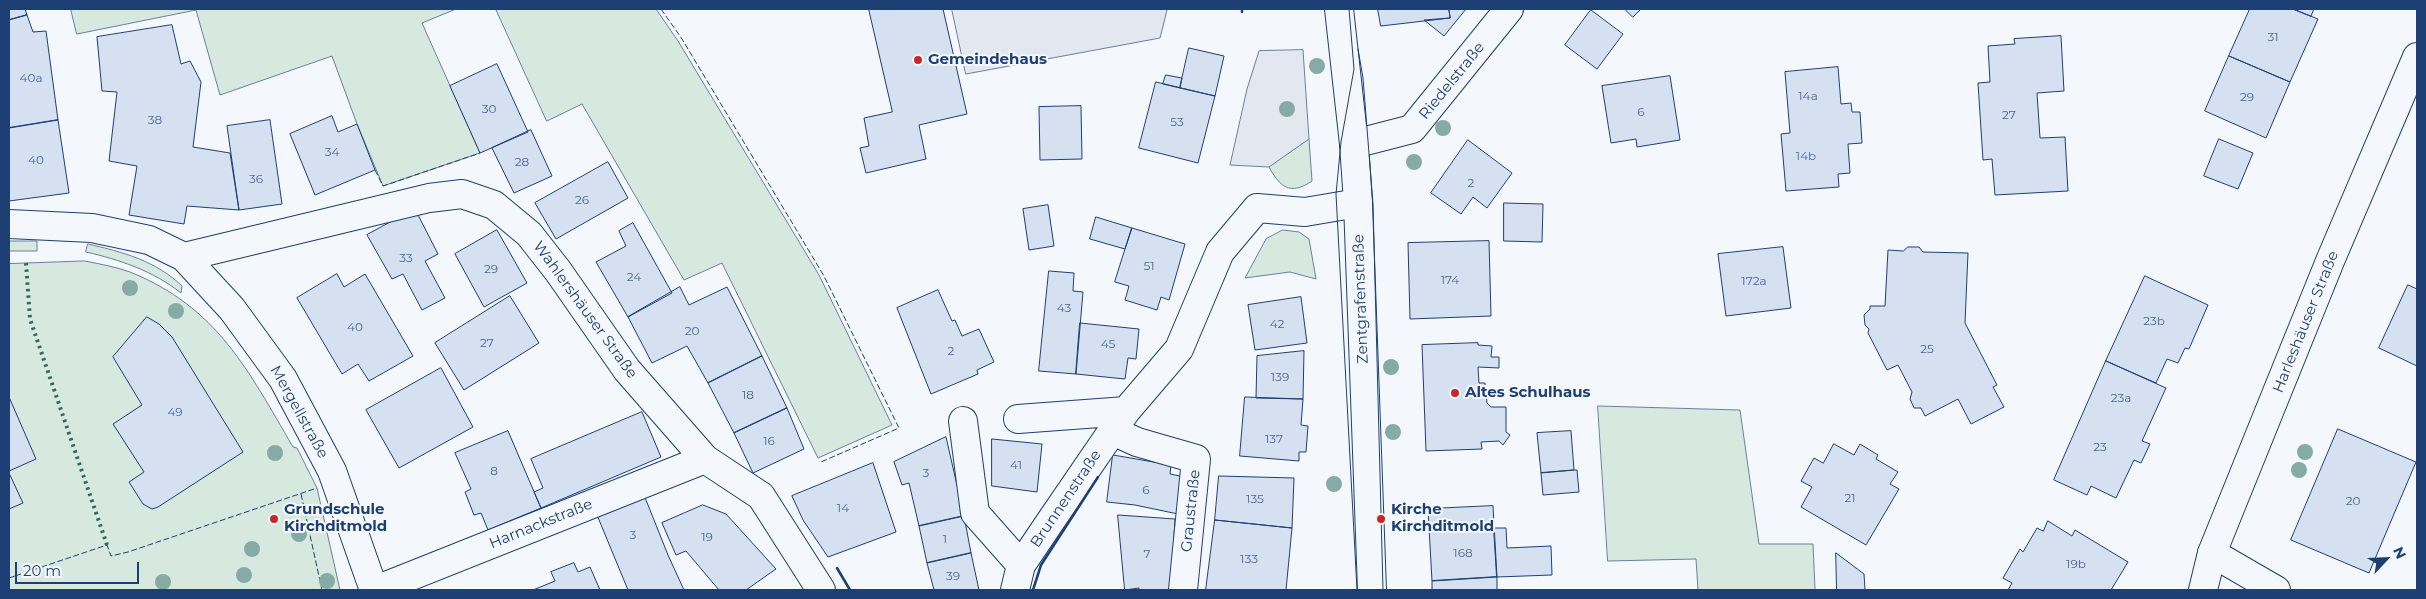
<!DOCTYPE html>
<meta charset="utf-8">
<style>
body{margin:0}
#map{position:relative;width:2426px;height:599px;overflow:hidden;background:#f4f7fb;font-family:Montserrat,sans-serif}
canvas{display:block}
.frame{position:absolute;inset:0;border:10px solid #1d3f73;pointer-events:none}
.north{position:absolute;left:2361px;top:534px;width:50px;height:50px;-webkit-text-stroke:4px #f4f7fb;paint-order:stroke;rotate:65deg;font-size:14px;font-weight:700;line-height:20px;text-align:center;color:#1d3f73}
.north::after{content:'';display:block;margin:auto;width:18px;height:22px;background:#1d3f73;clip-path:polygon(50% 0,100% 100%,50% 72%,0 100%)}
.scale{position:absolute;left:15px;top:562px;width:124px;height:22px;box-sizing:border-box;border:2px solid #1d3f73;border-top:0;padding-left:6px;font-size:15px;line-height:18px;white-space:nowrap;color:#1d3f73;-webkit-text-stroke:4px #f4f7fb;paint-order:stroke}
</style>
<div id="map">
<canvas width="2426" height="599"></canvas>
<div class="frame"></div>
<div class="north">N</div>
<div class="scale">20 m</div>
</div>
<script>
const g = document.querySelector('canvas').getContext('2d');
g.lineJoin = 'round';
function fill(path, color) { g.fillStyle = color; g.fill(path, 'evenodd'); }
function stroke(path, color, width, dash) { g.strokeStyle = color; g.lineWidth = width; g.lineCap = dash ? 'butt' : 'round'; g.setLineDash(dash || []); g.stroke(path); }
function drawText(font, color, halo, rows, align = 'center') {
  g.font = font + ' Montserrat,sans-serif'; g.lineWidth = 4; g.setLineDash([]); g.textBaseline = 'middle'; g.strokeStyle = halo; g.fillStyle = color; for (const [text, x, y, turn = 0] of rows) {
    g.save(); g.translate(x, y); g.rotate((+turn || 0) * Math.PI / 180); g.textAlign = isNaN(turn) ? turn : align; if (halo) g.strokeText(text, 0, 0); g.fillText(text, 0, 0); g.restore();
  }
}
const green = new Path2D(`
 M71 9H456L422 23 480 153 383 186 357 124 332 56 220 95 196 10 77 34Z
 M496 9H656L678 41 819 275 892 425 818 458 722 263 684 280 582 104 547 121Z
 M1309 139 1312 181C1290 196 1280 187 1269 167Z
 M1283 230 1299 232 1309 239 1316 279 1290 272 1245 278 1266 239Z
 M9 241H37V251H9Z
 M88 244C123 252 156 261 182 286L181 293C153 271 121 260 86 252Z
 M85 261C100 264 116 267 130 272 217 307 248 370 293 447L297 448 317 488 340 590H9V264Z
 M1598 406 1740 410 1759 544H1813L1815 590H1698L1696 559 1608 561Z`);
const parking = new Path2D(`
 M952 9H1166L1167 10 1160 38 966 74Z
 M1303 50 1309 139 1269 167 1230 165 1247 89 1259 51Z`);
const building = new Path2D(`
 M9 9H25L27 15 9 20Z
 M869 9H943L967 114 919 125 926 159 866 173 860 148 869 146 864 118 892 112Z
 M1378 9H1449L1450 18 1381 26Z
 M1449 9H1466L1444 36 1424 20 1450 18Z
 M1625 9H1641L1633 17Z
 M2250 9H2293L2318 19 2290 82 2229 56Z
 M2293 9H2314L2311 16Z
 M1591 10 1623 34 1597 69 1565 45Z
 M27 15 33 32 46 31 58 120 9 128V20Z
 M172 25 181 64 190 61 201 82 193 147 230 153 239 210 187 206 184 224 129 215 137 166 109 161 117 92 102 91 97 37Z
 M2061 36 2064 91 2037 93 2040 138 2065 137 2068 191 1995 195 1992 159 1983 160 1978 83 1990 82 1988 46 2015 44 2014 39Z
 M1189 48 1224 56 1215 96 1180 88Z
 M2229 56 2290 82 2266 138 2205 111Z
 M497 64 528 132 480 153 450 86Z
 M1838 67 1841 104 1851 103 1852 112H1860L1862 143 1848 144 1850 173 1838 174 1839 187 1786 191 1781 134 1790 133 1785 72Z
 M1166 75 1182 78 1180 88 1163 84Z
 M1670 76 1680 140 1637 147 1636 139 1611 143 1602 86Z
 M1156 82 1215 96 1198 163 1139 148Z
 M1081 106 1082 159 1040 160 1039 107Z
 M332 116 338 132 357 124 375 170 315 195 290 134Z
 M58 120 69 193 9 201V128Z
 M270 120 282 204 239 210 227 126Z
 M531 130 552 176 514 193 492 148Z
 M2219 139 2253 153 2238 189 2204 176Z
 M1468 140 1512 173 1487 208 1473 197 1461 214 1431 193Z
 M608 162 628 198 556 239 535 203Z
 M1504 203 1543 204 1542 242 1504 241Z
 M1048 205 1054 246 1029 250 1023 209Z
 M415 209 438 254 425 261 445 298 422 310 403 274 392 279 367 235Z
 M1096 217 1132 228 1125 249 1090 239Z
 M633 223 672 293 628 317 596 262 626 246 619 231Z
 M1132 228 1185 244 1169 300 1161 297 1157 310 1125 300 1129 286 1115 282Z
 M497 230 527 283 484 307 455 254Z
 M1489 241 1491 316 1410 319 1408 243Z
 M1783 247 1791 308 1726 316 1718 254Z
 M1908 247H1919L1923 252 1968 253 1965 323 1997 385 1993 387 2004 407 1971 424 1958 399 1925 416 1921 408H1914L1910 399 1912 392 1898 365 1887 370 1868 333 1869 329 1865 325 1864 315 1870 309V306H1885L1888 250 1903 251Z
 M1049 271 1074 273 1073 291 1083 292 1076 374 1039 371Z
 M337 274 344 287 365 274 413 356 369 381 358 364 342 374 297 298Z
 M2145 276 2208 305 2189 349 2185 348 2178 363 2167 359 2156 383 2106 361Z
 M2408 285 2417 289V366L2379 348Z
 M680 287 689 305 727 287 762 356 708 383 687 346 652 363 628 317Z
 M938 290 952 321 955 320 962 336 979 329 994 362 977 370 978 374 931 394 897 308Z
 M510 296 539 343 464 390 435 343Z
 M1301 297 1307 343 1255 350 1248 305Z
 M147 317 159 324 172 337 243 452 158 507 152 509 143 504 129 482 144 472 113 424 142 405 113 357Z
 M1080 323 1139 329 1136 359 1128 358 1125 379 1076 374Z
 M1478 343V345L1492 346 1491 357H1499V368L1478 367 1479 383H1485L1487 403 1491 407H1506V432L1510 435 1503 445 1499 441 1481 442 1482 449 1426 451 1422 345Z
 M1304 351 1303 399 1256 398 1257 356Z
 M762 356 787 408 734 433 708 383Z
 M2106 361 2166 388 2142 441 2150 444 2141 463 2134 460 2116 498 2091 486 2087 495 2054 480Z
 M441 368 473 427 399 468 366 410Z
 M9 397 36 459 9 471Z
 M1245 397 1303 399 1301 425 1308 426 1306 452H1299V461L1240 456Z
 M787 408 804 449 753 473 734 433Z
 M642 412 661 457 541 508 534 492 543 488 531 459Z
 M2338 429 2416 462 2369 573 2291 540Z
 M508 431 541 508 488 530 481 513 474 515 465 492 471 489 455 453Z
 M1571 431 1574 470 1541 473 1537 433Z
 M946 437 964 516 919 526 909 483 902 485 894 462Z
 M992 439 1042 444 1037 492 992 486Z
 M1834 444 1854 455 1860 444 1878 455 1876 459 1898 472 1890 484 1899 489 1866 545 1801 507 1812 487 1801 481 1814 458 1823 463Z
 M1113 455 1171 465 1170 474 1185 477 1178 514 1135 505 1107 502Z
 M873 463 896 532 828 557 803 520 792 496Z
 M1574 470H1577L1579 492 1543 495 1541 473Z
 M9 473 23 503 9 509Z
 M1219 476 1294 478 1292 528 1215 520Z
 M644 495 668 555 684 590H628L597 515Z
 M703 505 726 514 776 569 746 590H719L686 551 676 555 662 523Z
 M1493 506 1497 577 1432 581 1428 509Z
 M1118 515 1175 519 1171 590H1139V588L1125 590Z
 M964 516 971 553 927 563 919 526Z
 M1215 520 1292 528 1286 590H1206Z
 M2048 521 2072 536 2075 530 2128 562 2111 590H2008L2012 583 2003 578 2020 549 2023 552 2037 528 2043 531Z
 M1494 528H1506L1507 548 1551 546 1552 575 1497 577Z
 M971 553 979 590H934L927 563Z
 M1836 553 1864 574 1865 590H1837Z
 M574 563 578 572 590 567 600 590H533L555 581 551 572Z
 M1497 577V590H1432V581Z`);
const minor = new Path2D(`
 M1354 144 1412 129 1509 9
 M9 224 92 228 149 240 184 257 429 198 462 194 494 205 529 234 558 271 627 370 705 459 761 496 821 590
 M184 257 232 309 283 379 332 471 374 590
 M1018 419 1126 411
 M963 421 975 513 1021 565
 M1113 431 1137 442 1196 459 1183 590
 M2212 553 2276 590
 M376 590 705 459
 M1015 590 1021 565 1050 522 1126 411 1179 349 1220 252 1257 208 1305 212 1358 203`);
const tertiary = new Path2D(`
 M1339 9 1354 144 1358 203 1372 590`);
const secondary = new Path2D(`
 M2203 590 2212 553 2330 261 2417 57`);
const tram = new Path2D(`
 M1349 9 1354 69 1341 142 1336 194 1357 590
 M1358 49 1363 78 1373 204 1383 590`);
const hedge = new Path2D(`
 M26 263 30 319 107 545`);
const fence = new Path2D(`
 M661 9 682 39 824 276 899 428 821 462
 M375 170 383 186 480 153
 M301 494 322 590
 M9 578 107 545 111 556 128 552 317 488`);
const wall = new Path2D(`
 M1242 9V12
 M837 568 850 590
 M1033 590 1041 565 1098 477`);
const trees = [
 [1317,66],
 [1287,109],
 [1443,128],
 [1414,162],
 [130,288],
 [176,311],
 [1391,367],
 [1393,432],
 [2305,452],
 [275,453],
 [2299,470],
 [1334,484],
 [299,534],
 [252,549],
 [244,575],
 [327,581],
 [163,582]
];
const markers = [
 [918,60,5,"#c62828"],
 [1455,393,5,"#c62828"],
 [274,519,5,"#c62828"],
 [1381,519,5,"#c62828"]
];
const numberNames = [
 ["31",2273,37],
 ["40a",31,78],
 ["14a",1808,96],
 ["29",2247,97],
 ["30",489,109],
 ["6",1641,112],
 ["27",2009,115],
 ["38",155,120],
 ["53",1177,122],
 ["34",332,152],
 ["14b",1806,156],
 ["40",36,160],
 ["28",522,162],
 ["36",256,179],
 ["2",1471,183],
 ["26",582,200],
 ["33",406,258],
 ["51",1149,266],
 ["29",491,269],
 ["24",634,277],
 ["174",1450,280],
 ["172a",1754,281],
 ["43",1064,308],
 ["23b",2154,321],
 ["42",1277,324],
 ["40",355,327],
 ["20",692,331],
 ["27",487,343],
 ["45",1108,344],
 ["25",1927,349],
 ["2",951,351],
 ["139",1280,377],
 ["18",748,395],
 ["23a",2121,398],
 ["49",175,412],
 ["137",1274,439],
 ["16",769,441],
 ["23",2100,447],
 ["41",1016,465],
 ["8",494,471],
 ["3",926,473],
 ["6",1146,490],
 ["21",1850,498],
 ["135",1255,499],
 ["20",2353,501],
 ["14",843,508],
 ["3",633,535],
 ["19",707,537],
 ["1",945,539],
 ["168",1463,553],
 ["7",1147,554],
 ["133",1249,559],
 ["19b",2076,564],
 ["39",953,576]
];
const poiNames = [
 ["Gemeindehaus",928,60],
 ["Altes Schulhaus",1465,393],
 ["Grundschule",284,510],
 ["Kirchditmold",284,527],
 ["Kirche",1391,510],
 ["Kirchditmold",1391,527]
];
const streetNames = [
 ["Riedelstraße",1452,81,-51],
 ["Zentgrafenstraße",1361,299,-92],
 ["Wahlershäuser Straße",585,310,54],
 ["Harleshäuser Straße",2306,322,-68],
 ["Mergellstraße",299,412,61],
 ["Brunnenstraße",1066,499,-56],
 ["Graustraße",1191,511,-84],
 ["Harnackstraße",541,524,-22]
];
fill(green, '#d7e8df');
stroke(green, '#687fa3', 1);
fill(parking, '#e3e8f0');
stroke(parking, '#687fa3', 1);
fill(building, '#d5e0f0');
stroke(building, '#1d3f73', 1);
stroke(minor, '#1d3f73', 30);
stroke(tertiary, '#1d3f73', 30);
stroke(secondary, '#1d3f73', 30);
stroke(minor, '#f4f7fb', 28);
stroke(tertiary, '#f4f7fb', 28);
stroke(secondary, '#f4f7fb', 28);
stroke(tram, '#1d3f73', 1);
stroke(hedge, '#2c6c60', 4, [2.5, 4]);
stroke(fence, '#1d3f73', 1, [6, 2.5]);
stroke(wall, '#1d3f73', 2.5);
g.fillStyle = '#86aba6';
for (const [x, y] of trees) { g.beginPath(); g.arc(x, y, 8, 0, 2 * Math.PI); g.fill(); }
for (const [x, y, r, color] of markers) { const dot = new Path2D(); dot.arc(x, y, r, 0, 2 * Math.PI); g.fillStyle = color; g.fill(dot); stroke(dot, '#f4f7fb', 2); }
drawText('12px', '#4b6792', null, numberNames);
drawText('bold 15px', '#1d3f73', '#f4f7fb', poiNames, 'left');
drawText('15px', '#1d3f73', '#f4f7fb', streetNames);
</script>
